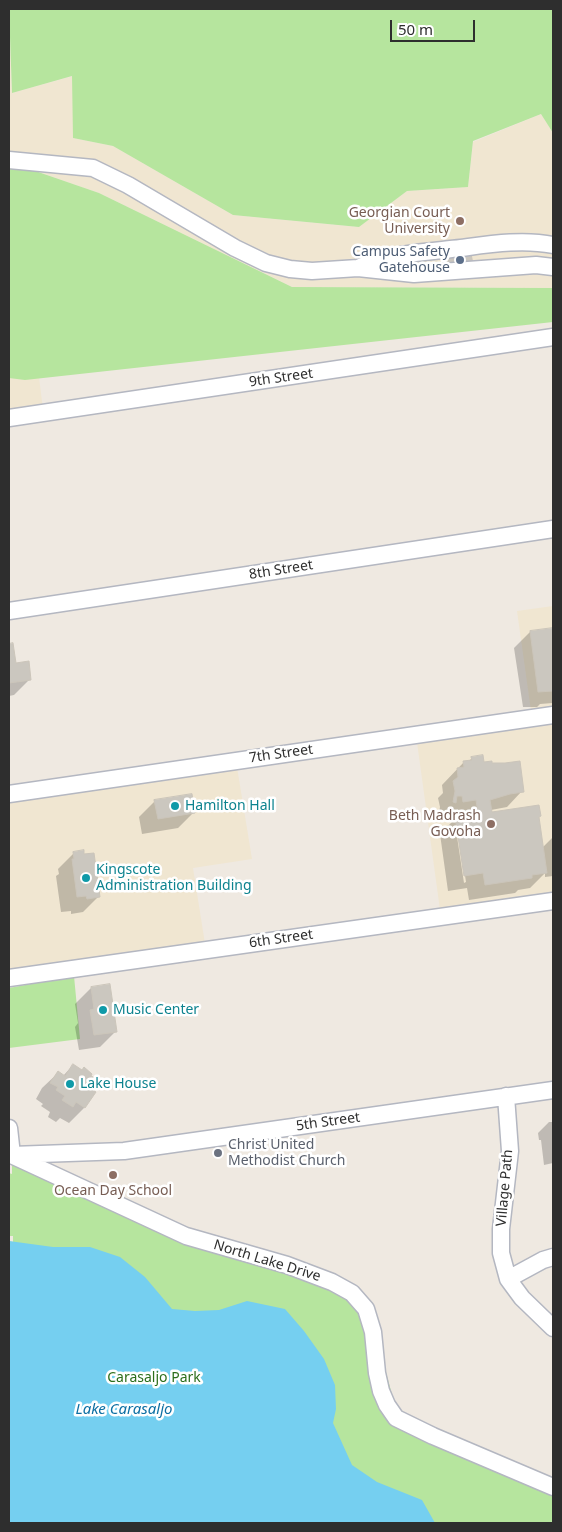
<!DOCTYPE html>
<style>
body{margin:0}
#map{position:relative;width:562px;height:1532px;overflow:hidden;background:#efe9e1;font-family:"Noto Sans",sans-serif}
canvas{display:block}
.frame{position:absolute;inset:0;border:10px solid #2e2e2e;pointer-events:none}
.scale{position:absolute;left:390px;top:20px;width:85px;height:22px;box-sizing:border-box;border:2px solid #2e2e2e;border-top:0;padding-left:6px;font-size:15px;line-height:18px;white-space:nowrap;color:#2e2e2e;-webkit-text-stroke:4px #fff;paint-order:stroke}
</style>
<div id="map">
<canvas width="562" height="1532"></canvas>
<div class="frame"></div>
<div class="scale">50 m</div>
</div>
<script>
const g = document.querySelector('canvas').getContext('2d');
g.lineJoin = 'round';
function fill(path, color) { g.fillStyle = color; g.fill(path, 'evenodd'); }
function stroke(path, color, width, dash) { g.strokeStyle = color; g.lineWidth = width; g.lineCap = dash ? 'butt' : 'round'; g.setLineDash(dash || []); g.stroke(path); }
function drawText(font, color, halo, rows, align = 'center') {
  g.font = font + ' "Noto Sans",sans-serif'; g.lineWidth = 5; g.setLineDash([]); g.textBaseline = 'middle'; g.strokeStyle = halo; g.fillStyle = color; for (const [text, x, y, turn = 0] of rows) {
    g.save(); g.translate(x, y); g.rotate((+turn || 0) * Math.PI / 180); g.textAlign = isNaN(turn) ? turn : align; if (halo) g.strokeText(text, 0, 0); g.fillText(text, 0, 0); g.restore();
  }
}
const education = new Path2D(`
 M9 9 12 93 73 76V138L113 146 233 215 359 227 407 191 468 187 473 142 541 114 553 133V288L292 287 99 193 15 164 26 274 44 417 9 421Z
 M553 606V901L441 917 416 735 532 718 517 611Z
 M236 761 252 859 193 868 206 950 9 978V794Z`);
const green = new Path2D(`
 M9 9H553V133L541 114 473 141 468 187 407 191 359 227 233 215 113 146 73 138 72 76 12 93Z
 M9 164H15L99 193 292 287 553 288V322L25 380 9 378Z
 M74 976 80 1039 9 1048V988Z
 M12 1155 177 1232 332 1282 370 1314 399 1420 553 1487V1523H9V1241L13 1242V1236H9V1173L12 1174Z`);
const water = new Path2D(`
 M9 1241 53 1247H90L120 1257 145 1277 172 1309 195 1311 219 1310 247 1301 285 1309 304 1331 324 1359 335 1385 336 1409 333 1423 352 1465 377 1482 422 1500 435 1523H9Z`);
const shadow = new Path2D(`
 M470 254 444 272 443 262 448 256Z
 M553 629V703L540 704 537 707H523L514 648 530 632Z
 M12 644 15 665 30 679 14 695 9 696V645Z
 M472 758 483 764 522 791 507 807 491 810V813L538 818 542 848 553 837V876L545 877V873L530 888 518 890 515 893 469 900 467 888 448 891 440 834 456 818H461L460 815 447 817 446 811 438 818 440 807 438 798 443 793 442 785 464 762H468ZM456 830H458L466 882 464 883Z
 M155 801 193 813 178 828 142 834 139 817Z
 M74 853 99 896 83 912 71 914V911L61 912 56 876 59 874 58 869Z
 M91 988 116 1031 100 1047 79 1050 75 1027 78 1023 75 1004Z
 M73 1065 85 1086 84 1108 69 1123 60 1118 56 1122 48 1117 50 1112 41 1106 43 1104 36 1099 42 1088 58 1073 63 1076Z
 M549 1122H553V1163L544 1165 541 1140H539L538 1133Z`);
const building = new Path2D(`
 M471 253 473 265 449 267 447 255Z
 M553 628V691L538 692 530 631Z
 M13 643 16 663 29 661 31 680 9 683V644Z
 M483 755 484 762 492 761V763H505L520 761 524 792 510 794 490 800 492 812 539 805 541 816 539 817 547 873 532 875V878L485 885 483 873 464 876 455 817 478 814 476 800 463 802 462 796H457L456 803 453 802 455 791 453 781 458 777 457 768 464 767 463 761 472 760 471 757Z
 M192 794 195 813 158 819 154 800Z
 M84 850V854L94 853 100 897 87 899 86 896 77 897 72 859H74L73 852Z
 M110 984 117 1032 94 1035 90 1010 94 1009 91 987Z
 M73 1064 82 1070 84 1067 92 1074 91 1076 93 1077 87 1086 96 1092 85 1108 76 1102 73 1107 62 1100 65 1096 56 1090 58 1087 50 1083 58 1071 65 1076Z`);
const minor = new Path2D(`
 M9 160 93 168 128 185 235 248 266 263 290 269 312 271 358 268
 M553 245C523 239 491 244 461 248 426 252 390 253 358 268L414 274 536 265 553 267
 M9 418 553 337
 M9 611 553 529
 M9 794 553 715
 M9 978 553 901
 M506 1096 510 1151 501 1229V1253L508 1279 522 1298 553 1328
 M9 1128 12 1155 124 1151 553 1090
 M9 1154 186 1236 287 1265 332 1282 352 1293 366 1309 373 1332 377 1373 381 1391 387 1405 396 1418 433 1436 553 1487
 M508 1279 543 1260 553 1257`);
const markers = [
 [460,221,5,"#8d6e63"],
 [460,260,5,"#5c6f8a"],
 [175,806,5,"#0f9aa8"],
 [491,824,5,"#8d6e63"],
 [86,878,5,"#0f9aa8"],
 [103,1010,5,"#0f9aa8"],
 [70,1084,5,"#0f9aa8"],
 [218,1153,5,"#6b7280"],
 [113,1175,5,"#8d6e63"]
];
const educationNames = [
 ["Georgian Court",450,213],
 ["University",450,229],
 ["Beth Madrash",481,816],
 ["Govoha",481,832],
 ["Ocean Day School",113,1191,"center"]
];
const serviceNames = [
 ["Campus Safety",450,252],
 ["Gatehouse",450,268]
];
const streetNames = [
 ["9th Street",281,378,-8],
 ["8th Street",281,570,-9],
 ["7th Street",281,754,-8],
 ["6th Street",281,939,-8],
 ["5th Street",328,1122,-8],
 ["Village Path",505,1188,-85],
 ["North Lake Drive",267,1261,17]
];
const cultureNames = [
 ["Hamilton Hall",185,806],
 ["Kingscote",96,870],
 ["Administration Building",96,886],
 ["Music Center",113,1010],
 ["Lake House",80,1084]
];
const worshipNames = [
 ["Christ United",228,1145],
 ["Methodist Church",228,1161]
];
const parkNames = [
 ["Carasaljo Park",154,1378]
];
const waterNames = [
 ["Lake Carasaljo",124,1410]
];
fill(education, '#f0e6d1');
fill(green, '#b6e59e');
fill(water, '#75cff0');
fill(shadow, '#0003');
fill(building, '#cbc7bf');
stroke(building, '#cbc5ba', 1);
stroke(minor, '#b4b7c1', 19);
stroke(minor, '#fff', 16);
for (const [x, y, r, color] of markers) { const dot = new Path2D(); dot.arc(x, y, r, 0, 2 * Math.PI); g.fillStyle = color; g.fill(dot); stroke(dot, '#fff', 2); }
drawText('14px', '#785e54', '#fff', educationNames, 'right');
drawText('14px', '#4e5e75', '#fff', serviceNames, 'right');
drawText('14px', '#2e2e2e', '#fff', streetNames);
drawText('14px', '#0d838f', '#fff', cultureNames, 'left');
drawText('14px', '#5b616d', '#fff', worshipNames, 'left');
drawText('14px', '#2c6e1b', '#fff', parkNames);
drawText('italic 15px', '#0d6fa3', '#fff', waterNames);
</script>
